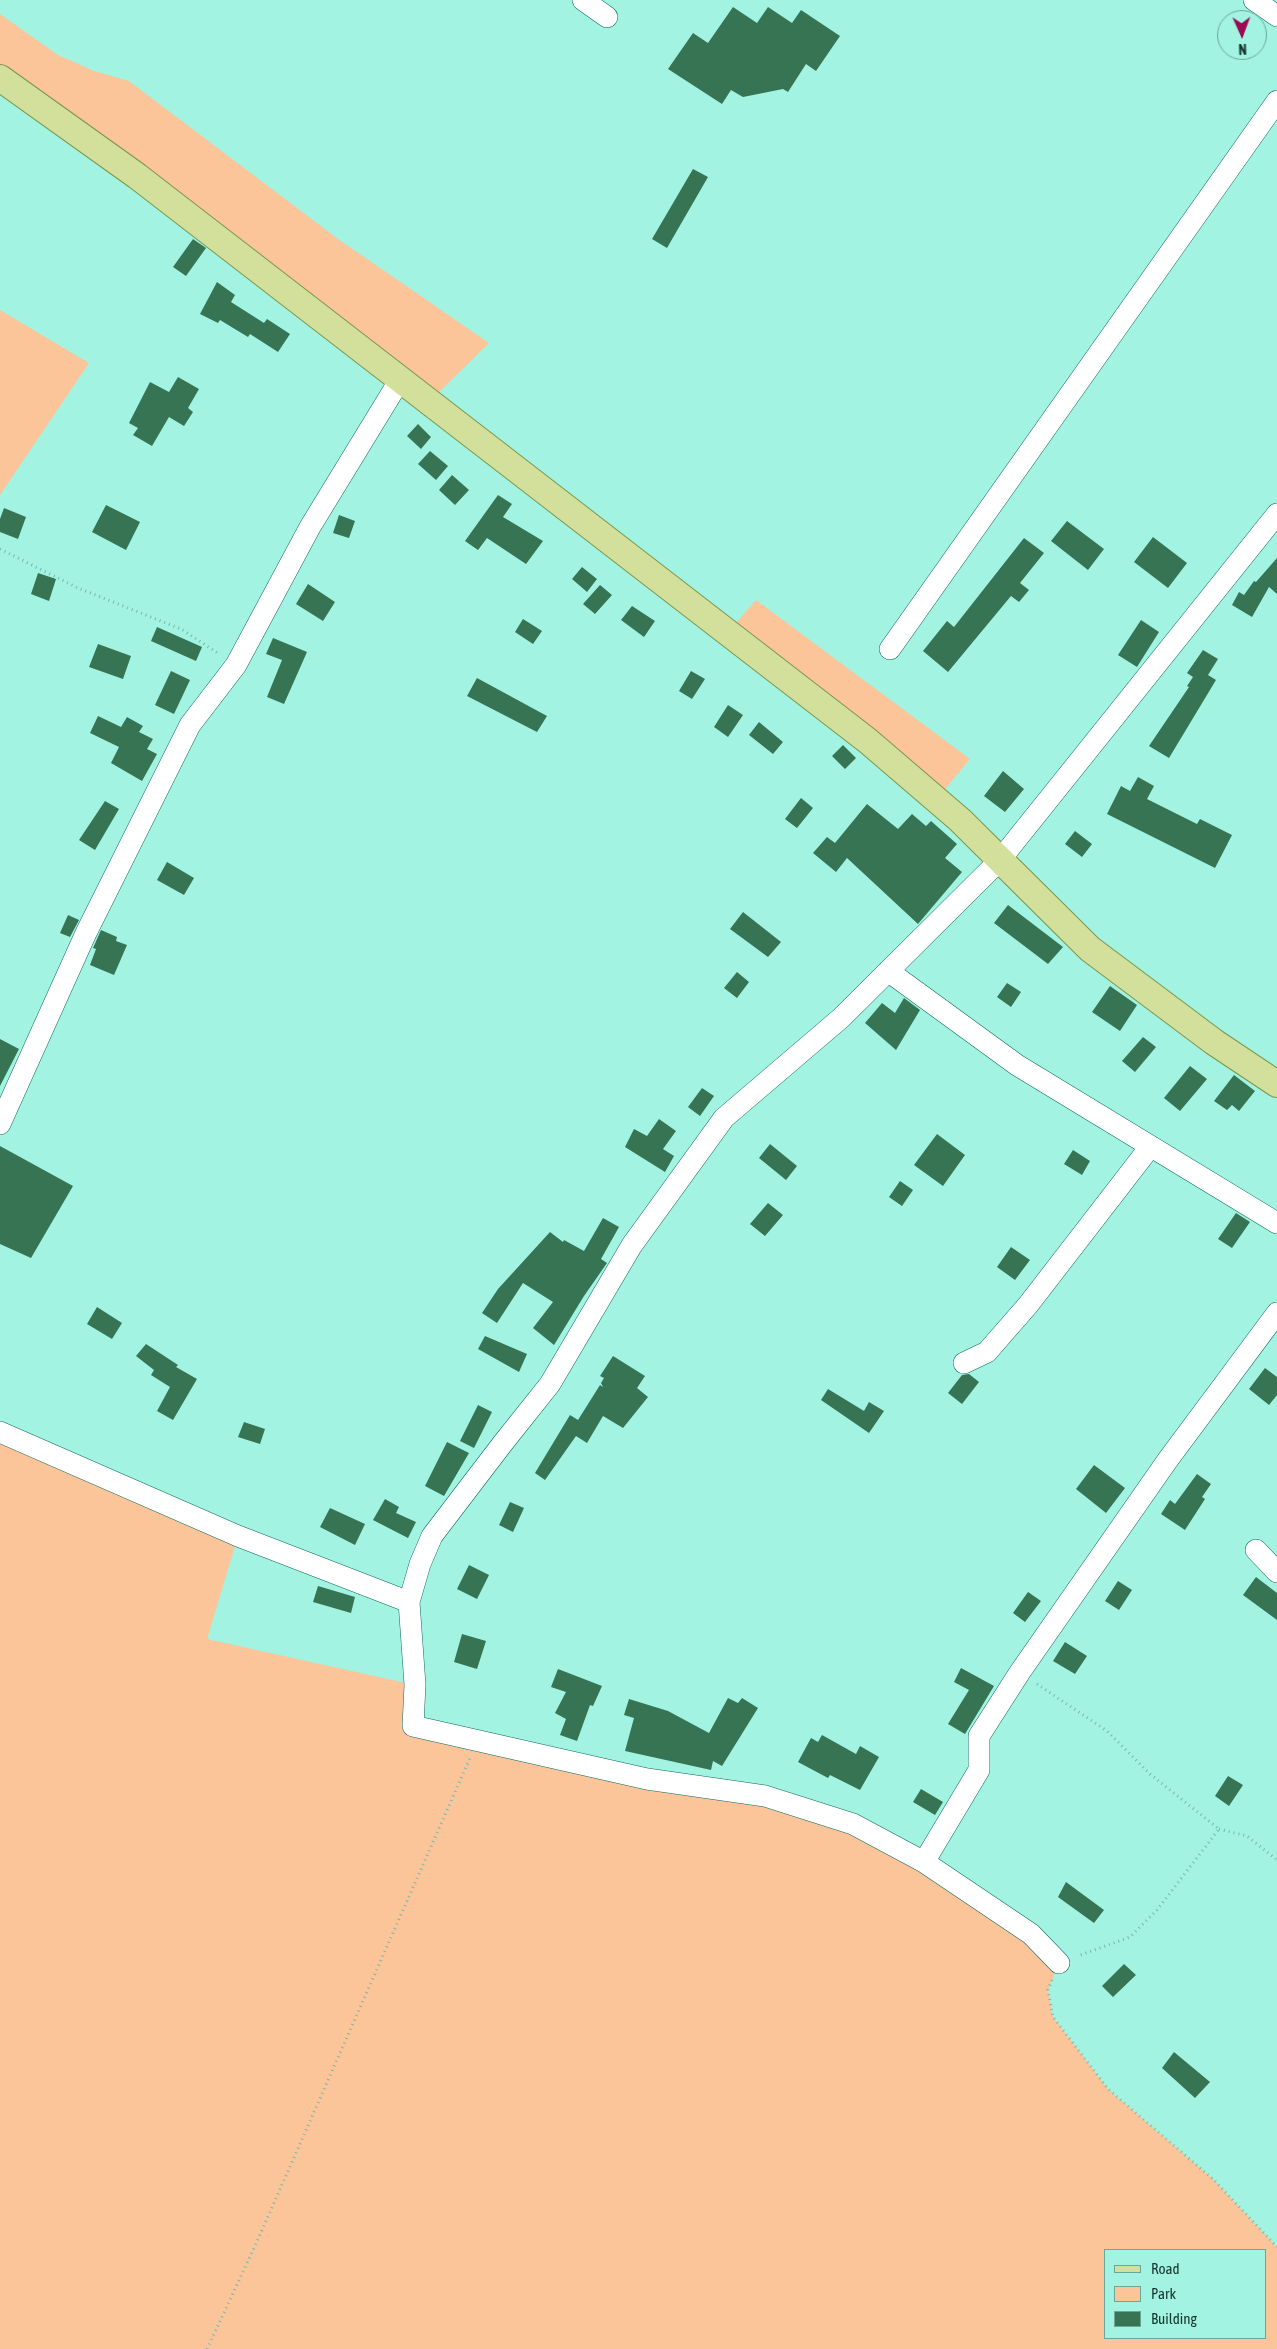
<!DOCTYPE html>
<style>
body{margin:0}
#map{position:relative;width:1277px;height:2349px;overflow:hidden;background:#a2f3e2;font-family:"Asap Condensed",sans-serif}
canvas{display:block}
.legend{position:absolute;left:1104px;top:2249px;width:162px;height:90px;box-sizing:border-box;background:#a2f3e2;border:1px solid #69a79a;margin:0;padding:6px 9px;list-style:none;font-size:15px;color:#13352f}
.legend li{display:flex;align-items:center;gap:10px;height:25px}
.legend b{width:25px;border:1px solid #69a79a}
.north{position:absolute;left:1217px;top:10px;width:50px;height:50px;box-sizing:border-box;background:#a2f3e2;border:1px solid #69a79a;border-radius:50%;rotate:178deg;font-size:14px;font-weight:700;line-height:20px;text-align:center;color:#13352f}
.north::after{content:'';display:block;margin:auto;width:18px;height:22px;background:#9d0954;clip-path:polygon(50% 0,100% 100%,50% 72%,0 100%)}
</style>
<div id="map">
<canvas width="1277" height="2349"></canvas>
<ul class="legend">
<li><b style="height:6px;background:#d2e09c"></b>Road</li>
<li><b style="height:14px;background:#fbc499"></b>Park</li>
<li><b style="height:14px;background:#367454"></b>Building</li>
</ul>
<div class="north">N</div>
</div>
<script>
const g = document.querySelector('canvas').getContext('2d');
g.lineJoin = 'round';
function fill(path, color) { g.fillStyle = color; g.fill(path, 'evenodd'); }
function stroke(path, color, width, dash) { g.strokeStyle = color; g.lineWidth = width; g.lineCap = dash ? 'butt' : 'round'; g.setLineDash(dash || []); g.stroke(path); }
const green = new Path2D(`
 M0 14 58 55 94 71 129 81 338 239 489 343 430 401 0 78Z
 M0 310 89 363 0 495Z
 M756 600 970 759 936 800 727 633Z
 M0 1432 238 1536 207 1639 415 1685 413 1726 853 1824 1059 1963 1048 1990 1053 2017 1108 2089 1213 2179 1277 2247V2349H0ZM1106 2250H1266V2338H1106Z`);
const building = new Path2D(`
 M733 7 757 23 768 7 792 23 801 10 840 36 816 71 806 64 788 92 783 89 743 97 731 90 722 104 668 69 693 33 708 43Z
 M693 169 708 177 667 248 652 239Z
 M193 239 206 248 186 276 173 267Z
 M217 282 235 295 231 302 264 323 267 319 290 334 278 352 250 334 248 337 220 320 218 323 200 314Z
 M178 377 199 389 188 408 193 412 184 426 169 417 152 446 133 435 138 428 129 423 150 382 169 392Z
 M418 424 431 437 421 449 407 436Z
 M430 451 448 466 436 480 418 464Z
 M452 475 469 490 455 505 439 490Z
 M498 495 512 504 503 517 543 541 526 564 487 538 478 550 465 541Z
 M106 505 140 522 126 550 92 532Z
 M4 508 26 517 18 539 0 532V519Z
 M339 515 355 521 349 538 333 533Z
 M1067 521 1104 549 1088 570 1051 541Z
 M1153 537 1187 563 1168 588 1134 562Z
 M1024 538 1044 553 1020 583 1029 590 1019 602 1011 596 948 672 923 651 947 621 954 627Z
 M1277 558V594L1269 587 1252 617 1232 605 1239 592 1244 595 1254 581 1256 582Z
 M582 567 597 579 587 592 572 579Z
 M38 573 56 579 49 601 31 594Z
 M308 584 335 602 323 621 296 604Z
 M600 585 612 595 595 614 583 604Z
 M632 606 655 621 644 637 621 620Z
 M523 619 542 631 533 644 515 632Z
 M1141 620 1159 632 1137 667 1118 655Z
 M157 627 202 647 196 661 151 641Z
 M273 638 307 652 284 704 267 697 282 660 266 654Z
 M98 644 131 656 123 679 89 667Z
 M1203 650 1218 659 1208 675 1216 680 1169 758 1149 746 1189 687 1187 686 1193 677 1187 673Z
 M171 671 190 680 174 714 155 705Z
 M691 671 705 679 692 699 679 691Z
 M477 678 547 716 537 732 467 696Z
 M728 705 743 715 728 737 714 727Z
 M98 716 121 727 127 717 143 726 139 732 153 739 147 749 157 754 142 781 111 763 119 747 90 733Z
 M759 722 783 742 773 754 749 735Z
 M843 745 856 758 845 769 832 756Z
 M1003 771 1024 789 1005 812 984 796Z
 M1138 777 1154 786 1147 799 1197 824 1200 819 1232 835 1215 868 1107 814 1121 786 1130 791Z
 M801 798 813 808 797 828 785 819Z
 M105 801 119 809 95 850 79 840Z
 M867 804 898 829 912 814 926 826 931 821 957 844 945 858 962 872 918 924 847 858 836 872 813 853 827 837 835 843Z
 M1075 831 1092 844 1082 857 1065 844Z
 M167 862 194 878 184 895 157 880Z
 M1008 905 1063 947 1048 964 994 923Z
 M743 912 781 942 768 957 730 929Z
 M68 915 79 920 70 937 60 933Z
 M101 930 117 937 116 941 127 945 114 975 90 965 96 949 93 948Z
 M737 972 749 982 737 998 724 988Z
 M1007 983 1021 992 1011 1007 997 997Z
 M1110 986 1137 1005 1120 1031 1092 1012Z
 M904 998 920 1010 896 1050 865 1023 882 1003 895 1013Z
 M1143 1037 1156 1047 1135 1072 1122 1061Z
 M0 1039 19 1049 0 1086Z
 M1190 1066 1207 1079 1180 1111 1164 1098Z
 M1234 1075 1255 1091 1239 1111 1232 1105 1227 1110 1214 1101Z
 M702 1088 714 1096 700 1116 688 1107Z
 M659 1119 676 1131 663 1149 674 1156 665 1172 625 1147 634 1129 647 1136Z
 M937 1134 965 1155 943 1186 914 1165Z
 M770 1144 797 1166 786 1180 759 1158Z
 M0 1146 73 1186 31 1258 0 1244Z
 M1073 1150 1090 1161 1082 1175 1064 1164Z
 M900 1181 913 1190 902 1206 889 1197Z
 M768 1203 783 1215 765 1236 750 1224Z
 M1236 1213 1250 1222 1232 1248 1218 1239Z
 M603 1218 619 1227 601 1259 607 1263 584 1296 554 1345 533 1328 553 1302 523 1283 497 1323 482 1313 498 1289 550 1232 563 1242 564 1240 584 1251Z
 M1011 1247 1030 1260 1015 1280 997 1267Z
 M97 1307 122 1323 112 1339 87 1324Z
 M485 1336 527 1354 519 1372 478 1349Z
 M146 1344 178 1365 176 1367 197 1379 173 1420 157 1411 170 1387 151 1375 154 1370 136 1356Z
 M613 1356 645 1376 637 1388 648 1397 623 1428 603 1416 587 1443 576 1436 545 1480 535 1473 570 1415 578 1420 600 1385 603 1387 601 1383 604 1378 600 1376Z
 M1265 1368 1277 1377V1395L1269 1405 1249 1389Z
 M969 1374 979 1382 962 1404 948 1393 962 1375Z
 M828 1389 864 1411 869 1402 884 1411 869 1433 821 1400Z
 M478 1405 492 1412 474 1448 460 1441Z
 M244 1422 265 1429 260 1444 238 1437Z
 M447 1442 469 1453 444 1496 425 1486Z
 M1094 1465 1125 1488 1106 1513 1076 1489Z
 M1197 1474 1211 1484 1202 1497 1205 1499 1185 1530 1161 1514 1170 1500 1175 1504Z
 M385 1499 399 1507 396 1513 416 1522 408 1538 373 1520Z
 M510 1502 524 1508 513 1532 499 1525Z
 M330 1508 365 1524 355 1545 320 1527Z
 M469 1565 489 1575 477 1599 457 1589Z
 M1256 1577 1277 1593V1620L1243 1595Z
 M1118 1581 1132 1590 1119 1610 1105 1601Z
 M318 1586 355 1597 351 1613 313 1602Z
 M1028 1592 1041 1601 1025 1622 1013 1613Z
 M462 1634 486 1641 477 1669 454 1662Z
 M1065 1642 1087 1656 1075 1674 1053 1661Z
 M961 1668 994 1686 965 1734 948 1724 969 1690 954 1682Z
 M558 1669 602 1686 593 1706 590 1705 577 1741 560 1735 566 1719 555 1713 566 1692 551 1687Z
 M728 1698 738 1703 742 1698 758 1708 722 1766 713 1761 711 1770 625 1751 634 1718 624 1715 629 1699 668 1711 709 1733Z
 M822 1735 856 1754 860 1746 879 1757 860 1790 830 1775 828 1778 798 1762 811 1738 818 1742Z
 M1228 1776 1243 1785 1229 1806 1215 1796Z
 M921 1789 943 1802 935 1815 913 1802Z
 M1066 1882 1104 1910 1094 1923 1058 1897Z
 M1124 1964 1136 1975 1113 1997 1102 1986Z
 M1174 2052 1210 2082 1195 2098 1162 2068Z`);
const path = new Path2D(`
 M0 549 78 588 181 629 219 654
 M1037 1684 1107 1731 1150 1774 1219 1829 1157 1910 1130 1937 1078 1956
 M1219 1829 1247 1836 1277 1860
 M1052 1980 1048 1990 1053 2017 1108 2089 1213 2179 1277 2247
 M207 2349 255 2246 470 1758`);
const minor = new Path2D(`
 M583 0 607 17
 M1254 0 1277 16
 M890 649 1277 101
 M888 971 1017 1065 1277 1223
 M0 1124 86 933 190 725 236 665 310 527 401 378
 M964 1363 987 1352 1028 1305 1150 1147
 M0 1432 238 1536 409 1602
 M1256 1550 1277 1572
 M924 1862 979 1770V1736L1020 1672 1167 1461 1277 1313
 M1059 1963 1031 1934 924 1862 853 1824 765 1796 647 1779 413 1726 415 1685 409 1602 420 1564 432 1536 503 1443 550 1384 632 1245 724 1118 841 1018 1000 860 1277 514`);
const major = new Path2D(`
 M0 78 137 176 868 741 960 820 1090 949 1214 1042 1277 1084`);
fill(green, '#fbc499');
fill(building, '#367454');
stroke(minor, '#0d6a5c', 22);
stroke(major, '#7c964b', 28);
stroke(path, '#76b9ab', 3, [1, 4]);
stroke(minor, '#fff', 21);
stroke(major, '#d2e09c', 26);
</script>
